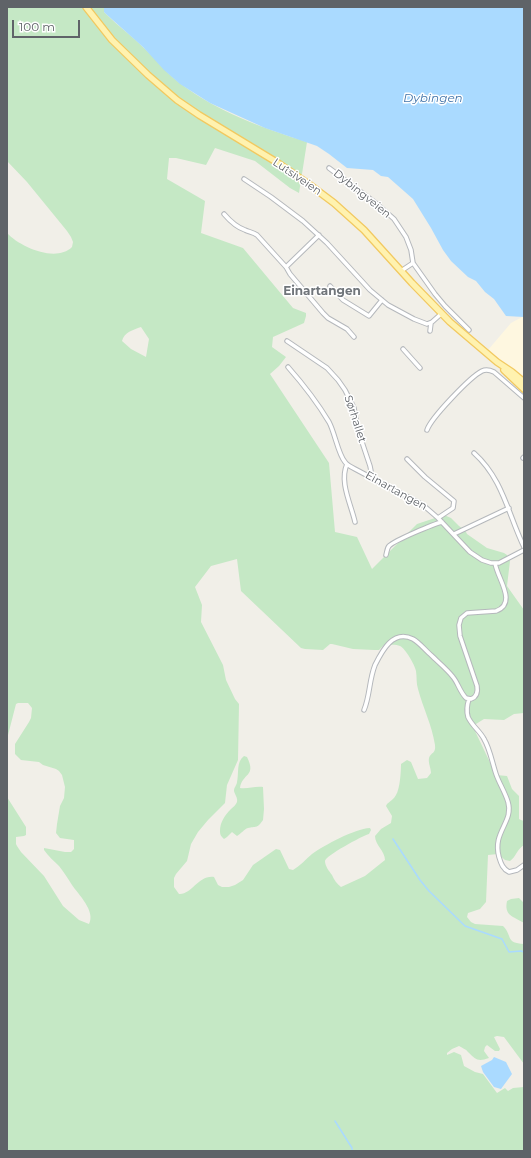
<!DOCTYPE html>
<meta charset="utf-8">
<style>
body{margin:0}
#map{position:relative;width:531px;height:1158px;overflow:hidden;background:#f1efe8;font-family:Montserrat,sans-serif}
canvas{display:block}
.frame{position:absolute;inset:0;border:8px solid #5f6368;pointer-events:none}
.scale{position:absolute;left:12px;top:20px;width:68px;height:18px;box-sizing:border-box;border:2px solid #5f6368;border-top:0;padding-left:5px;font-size:12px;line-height:14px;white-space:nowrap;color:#5f6368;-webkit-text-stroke:3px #fff;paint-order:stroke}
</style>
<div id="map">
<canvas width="531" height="1158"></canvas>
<div class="frame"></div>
<div class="scale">100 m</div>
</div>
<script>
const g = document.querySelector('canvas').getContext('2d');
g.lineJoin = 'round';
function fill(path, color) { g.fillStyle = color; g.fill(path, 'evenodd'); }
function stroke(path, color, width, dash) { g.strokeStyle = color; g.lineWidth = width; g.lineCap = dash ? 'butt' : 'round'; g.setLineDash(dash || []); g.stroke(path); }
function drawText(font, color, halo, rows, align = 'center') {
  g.font = font + ' Montserrat,sans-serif'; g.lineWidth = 3; g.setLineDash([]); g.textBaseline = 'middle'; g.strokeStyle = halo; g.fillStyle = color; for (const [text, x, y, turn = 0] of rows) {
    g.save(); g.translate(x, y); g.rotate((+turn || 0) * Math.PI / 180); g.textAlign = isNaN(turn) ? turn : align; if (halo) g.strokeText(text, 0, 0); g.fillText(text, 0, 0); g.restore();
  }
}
const commercial = new Path2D(`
 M524 316V381L488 350 511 323Z`);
const green = new Path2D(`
 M7 7H104V12L106 14C118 26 132 36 144 48 157 60 167 74 181 84 218 112 263 128 307 142L299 193 290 188 255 161 215 148 206 165 176 158H169L167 179 205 201 201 233 243 248 293 308 306 313V316L304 323 273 337 272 347 286 357 279 366 270 374 329 463 335 532 357 537 372 569 417 524 444 515 451 518 459 526 465 530 467 534 487 548 504 553 507 555 510 561 507 586 524 610V713L514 714 504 720 484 719 476 724 475 731 496 775 507 776 512 789 519 796V819L521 820 524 821V845C517 849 516 857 510 861L505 860 498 854 488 855 486 902 480 909 468 913 467 917 471 922 475 924 503 926C513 936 505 943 524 944V1064L504 1037 497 1036 494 1037 500 1049 499 1051H495L487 1045 485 1047 484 1051 489 1058C478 1062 476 1060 468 1052 466 1049 462 1048 459 1046L452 1049 447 1053V1055L454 1052 461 1055 464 1066 475 1072 483 1074 497 1093 505 1088 508 1091 513 1088 524 1087V1151H7V797L26 827V835L24 836 16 837V844L17 846 21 852 44 876 63 906 79 920 89 924C96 911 78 894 72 885 68 879 64 872 59 866 54 861 48 856 44 850V848L65 852H71L74 849V840L60 838 56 833 57 824 60 806 64 798 65 787 62 775 59 771 56 769 43 765 39 762 21 760 15 754V744L29 722 31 718 32 708 28 703H18L16 704 7 739V233C20 247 56 263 72 247L73 242 71 237 67 231 27 182 7 161ZM141 327 149 339 146 357 131 349 122 341C124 332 133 330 141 327ZM237 559 241 591 301 648 305 649 323 650 330 644H332L353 649 374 650H379L384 645C389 645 396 644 400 646 405 648 415 665 416 671 417 677 416 683 418 689 423 708 432 725 435 745 436 754 431 752 429 758 428 763 431 768 431 773L427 778 418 779 411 762 407 760 401 764C401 771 400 789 396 795 394 799 390 801 387 804L386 806 392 816 391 823 381 829 375 836C375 845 385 851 385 860L365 876 341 887C337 884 334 880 332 875 329 871 325 866 325 861 325 856 362 836 369 834L371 830 370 828C354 829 325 845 312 854 306 859 300 866 293 870L289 869 280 850 276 849 253 865 243 880 235 885 229 887H222L218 885 214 877C198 875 192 895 179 894L174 887V878L176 874 187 861 191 844 198 832 208 820 225 803 227 785 238 760 239 704 235 699 226 680 223 665 201 622 202 605 195 587 211 566Z
 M244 756 247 757C257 777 242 773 240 788 248 789 255 786 263 787L264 809 263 820C257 829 256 826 248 828 244 829 241 834 237 836L232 832 227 837 224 839C221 836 220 835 220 831 220 822 225 815 231 809 233 807 236 805 237 802 238 798 235 795 234 791 234 787 237 785 237 782 239 773 236 762 244 756Z
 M519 898 524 903V923C513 916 504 916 507 901L511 899Z`);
const water = new Path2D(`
 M104 7H524V317L506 316 494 299 485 292 476 281 468 277 451 261 443 250 431 228 413 199 388 177 381 176 373 170 347 168 329 154 317 146 265 128 210 103 180 84 164 70 143 47 106 14 104 12Z
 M494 1057 506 1062 512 1074 501 1089 494 1087 483 1072 481 1066 492 1060Z`);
const stream = new Path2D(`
 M393 839 420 880 429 891 465 926 502 939 509 952 521 951 524 952
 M335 1121 352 1148V1151`);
const minor = new Path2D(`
 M329 168 377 204 394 219 406 237 411 250 413 263 435 294 445 306 469 330
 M244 179 271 197 303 221 327 243 370 290 388 305 414 319 427 324 432 322 441 314
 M224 214C230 221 236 227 245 230 249 232 253 232 257 235L286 267 290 274 323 313 328 318 347 329 354 337
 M286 267 319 235
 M401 271 413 263
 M330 286 343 300 369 316 382 300
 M430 331 431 323
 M287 341 327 368 338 380 345 390 354 408 358 430 370 466 371 471 370 476
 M403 349 420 368
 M288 367C303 384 317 402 329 422 335 433 338 454 345 462 347 465 351 467 355 469L423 505 438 518 470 552 482 560 491 563H499L524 550
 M427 430C431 418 470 377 482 371 486 369 490 370 494 372L524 398
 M474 453C503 479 508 514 524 547
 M523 458 524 457
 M407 459 425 477 454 501 453 508 438 518
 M347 464C339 482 351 504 355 522
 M454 534 509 508
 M386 555C387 552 387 548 389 546 395 540 434 524 442 522
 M469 699C467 705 466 710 468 717 472 726 480 731 484 739 490 749 492 762 496 774 499 783 505 792 508 802 514 822 492 832 499 857 501 864 503 869 509 872L517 870 524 865
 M364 710C370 696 369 680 375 665 382 651 393 629 413 639 420 643 425 650 431 655 438 662 447 669 453 677 458 683 460 692 466 698L471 699C477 697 478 692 477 686L460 636 459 625 461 618 467 613 496 611C518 603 497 578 495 563`);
const primary = new Path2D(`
 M86 7 112 40 148 75 177 100 199 115 278 163 310 185 334 203 364 230 412 283 450 322 497 362 512 372 524 382
 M504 370 524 389`);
const streetNames = [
 ["Lutsiveien",297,177,34],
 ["Dybingveien",362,194,39],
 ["Sørhallet",355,419,72],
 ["Einartangen",396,491,29]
];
const waterNames = [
 ["Dybingen",433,98]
];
const neighbourhoodNames = [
 ["Einartangen",322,291]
];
fill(commercial, '#fef7e0');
fill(green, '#c5e8c5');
fill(water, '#aadaff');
stroke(stream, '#aadaff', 1.5);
stroke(minor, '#b5b8bc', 5.5);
stroke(primary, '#f2c960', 8);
stroke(minor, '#fff', 3.5);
stroke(primary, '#fff2af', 5.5);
drawText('11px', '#5f6368', '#fff', streetNames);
drawText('italic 12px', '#4174aa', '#fff', waterNames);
drawText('bold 12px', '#70757a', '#fff', neighbourhoodNames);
</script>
